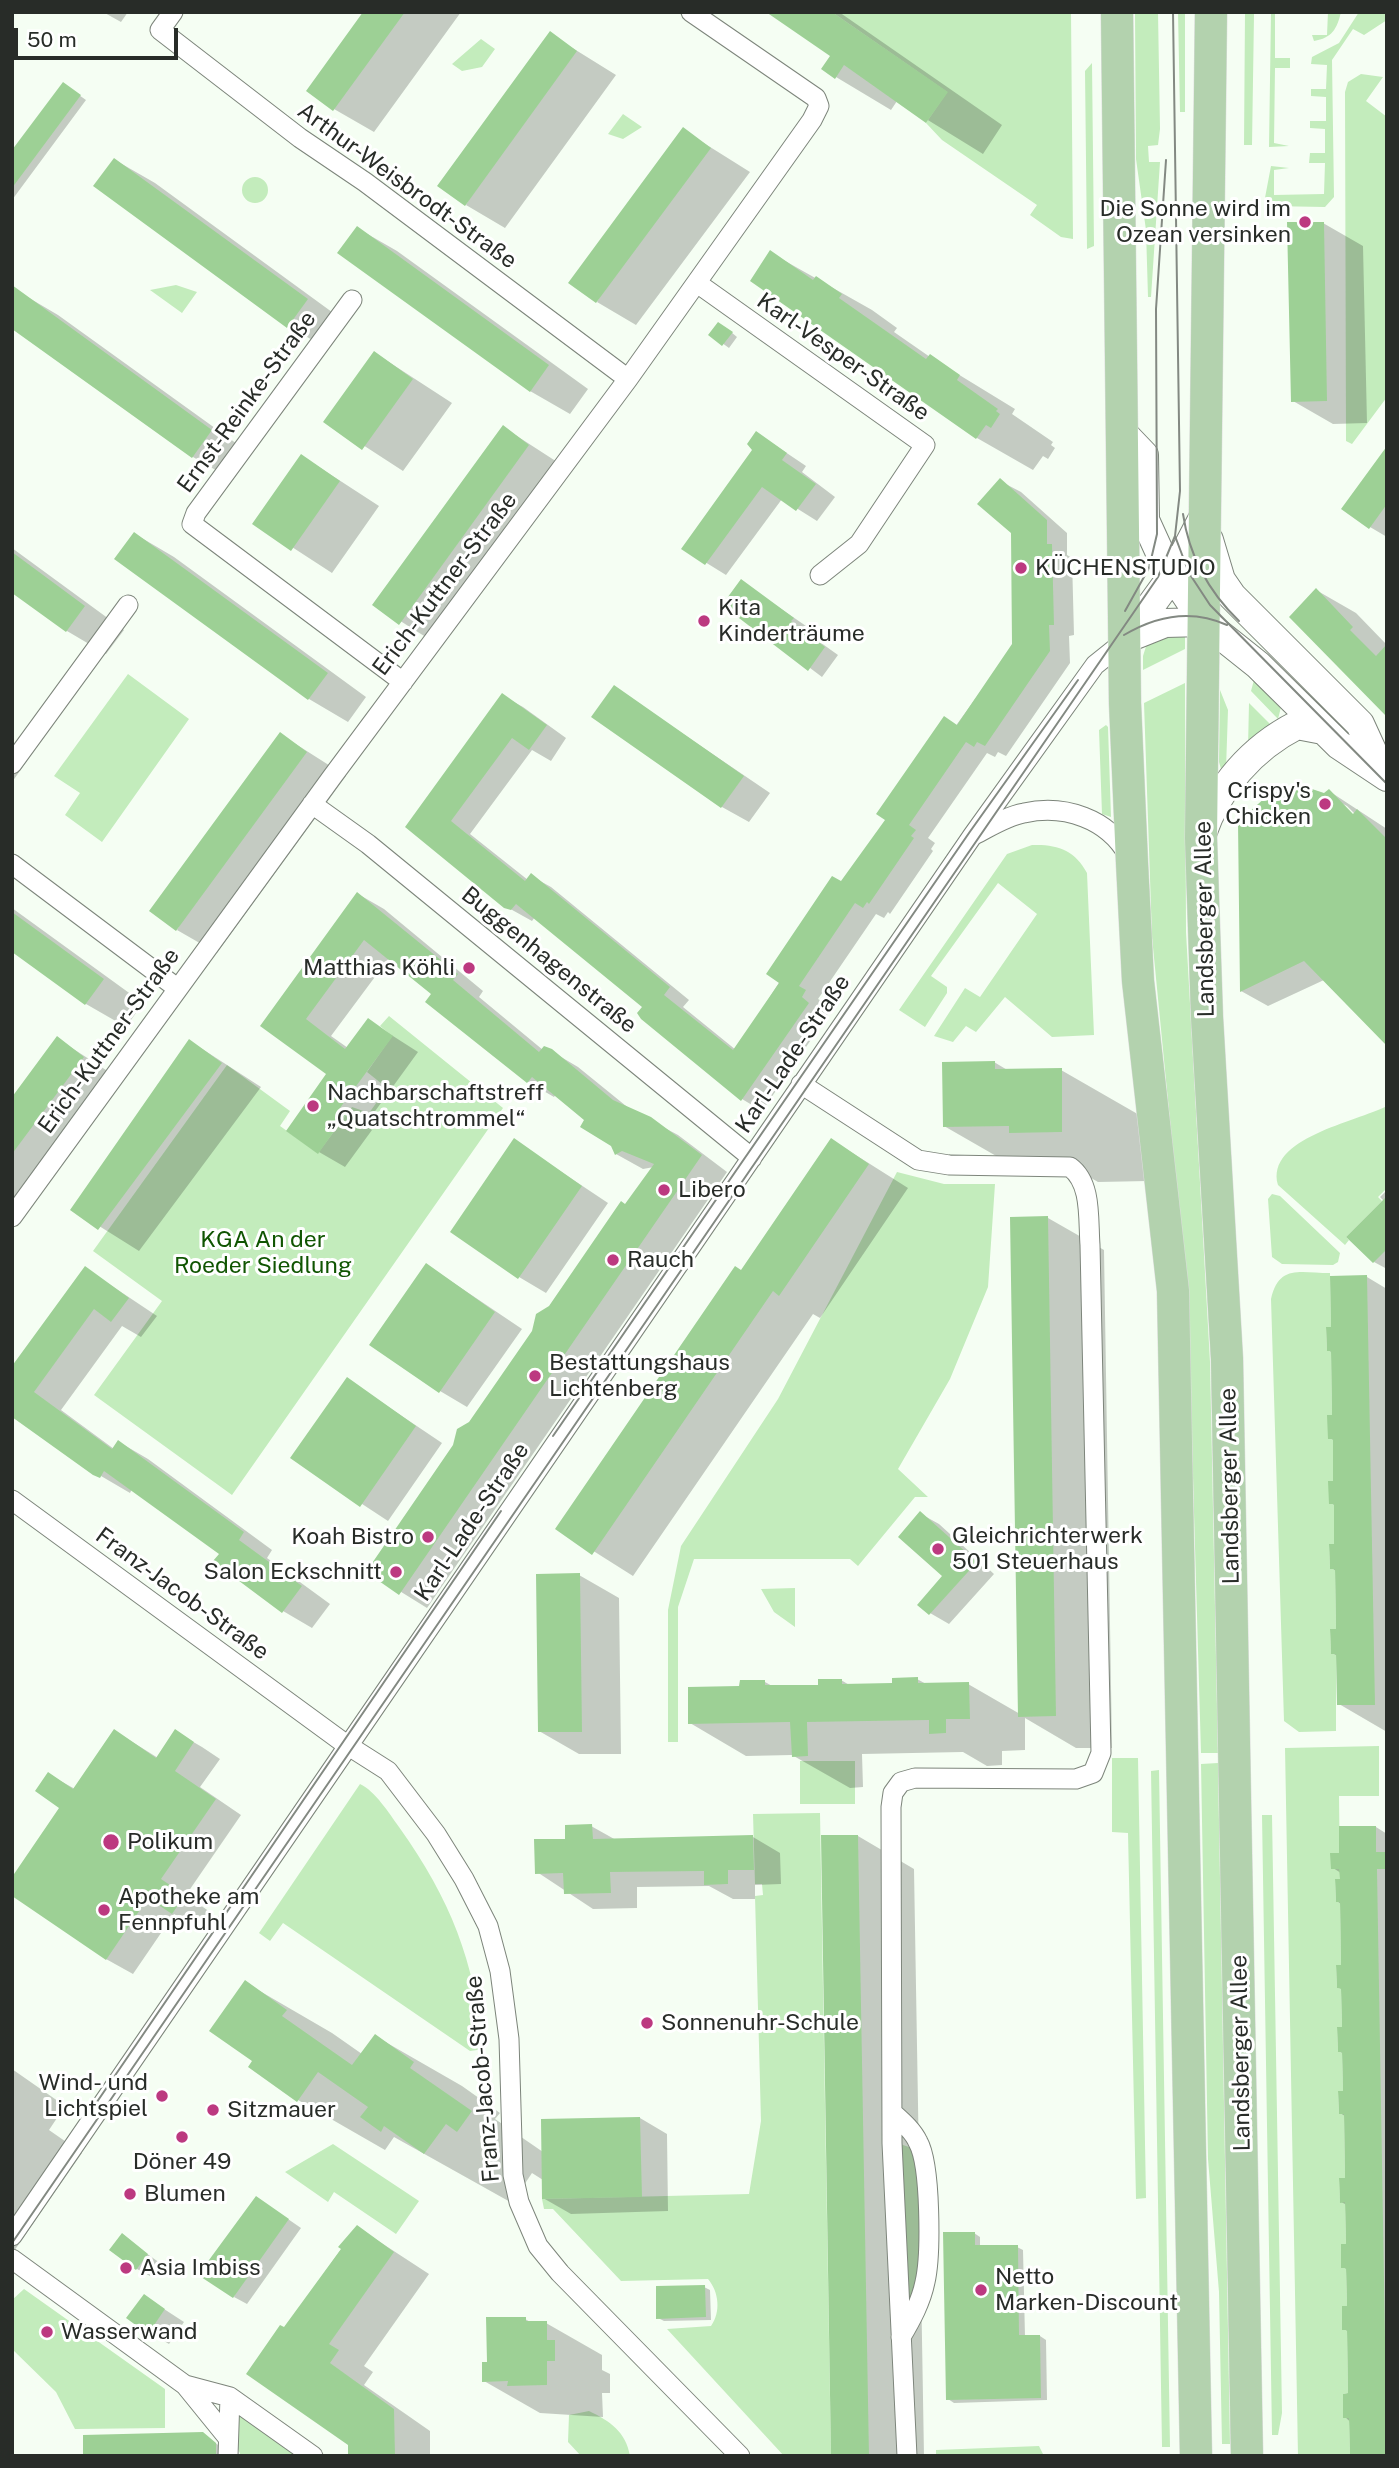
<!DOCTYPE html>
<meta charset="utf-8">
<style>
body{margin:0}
#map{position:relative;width:1399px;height:2468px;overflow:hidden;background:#f5fef3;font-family:"Public Sans",sans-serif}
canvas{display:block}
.frame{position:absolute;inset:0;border:14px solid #282c28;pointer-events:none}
.scale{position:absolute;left:14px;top:28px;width:164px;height:32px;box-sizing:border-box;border:4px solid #282c28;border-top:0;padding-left:9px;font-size:21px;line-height:24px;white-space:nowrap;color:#282c28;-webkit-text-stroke:5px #fff;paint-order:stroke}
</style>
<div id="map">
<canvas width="1399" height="2468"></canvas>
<div class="frame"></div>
<div class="scale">50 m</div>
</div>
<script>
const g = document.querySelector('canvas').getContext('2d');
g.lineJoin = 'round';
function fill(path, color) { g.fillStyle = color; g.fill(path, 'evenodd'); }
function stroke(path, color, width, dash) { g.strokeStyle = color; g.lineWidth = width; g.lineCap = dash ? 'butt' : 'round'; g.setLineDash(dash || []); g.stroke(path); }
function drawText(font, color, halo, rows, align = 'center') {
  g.font = font + ' "Public Sans",sans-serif'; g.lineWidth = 6; g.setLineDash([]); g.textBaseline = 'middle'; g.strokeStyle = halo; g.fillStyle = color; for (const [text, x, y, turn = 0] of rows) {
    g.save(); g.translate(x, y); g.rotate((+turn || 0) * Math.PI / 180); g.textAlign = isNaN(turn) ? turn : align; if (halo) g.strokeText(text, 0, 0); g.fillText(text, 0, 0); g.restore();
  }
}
const green = new Path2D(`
 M832 12H1071L1073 239 1061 237 1030 215 1037 205 942 140 926 123 947 92Z
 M1135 12H1158L1160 129 1158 145 1148 146 1149 162H1160L1151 297H1148L1146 230 1136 159Z
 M1178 12H1185V112H1180Z
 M1245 12H1254V15L1252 145H1244Z
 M1271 12H1275V58H1290V68H1275L1274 143 1289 146 1269 147Z
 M1328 12H1341C1337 29 1332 38 1314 41L1312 35H1327Z
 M1359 12H1387V20L1364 35 1353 29 1332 60 1334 197 1325 207 1269 206 1264 203 1271 166 1289 168 1274 170V195L1324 194 1325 163H1309L1310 153H1325V129L1310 128V121H1326V97L1311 96V89H1326L1327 65 1311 64 1312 57 1339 43Z
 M481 39 495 49 482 67 462 71 452 64Z
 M1092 63 1094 246 1087 249 1085 71Z
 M1361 74 1383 77 1366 101 1387 117V397L1352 444 1346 441 1345 92 1348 82Z
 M623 114 642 127 623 139 608 134Z
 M242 190a13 13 0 1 1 26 0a13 13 0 1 1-26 0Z
 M176 285 197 292 182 313 150 290Z
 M1185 631V649L1143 670V656L1148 640Z
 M128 674 189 719 102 842 65 815 80 793 54 776Z
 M1254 680 1281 707 1278 719 1251 691Z
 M1185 683 1186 932 1210 1362 1218 1753H1201L1188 1306 1152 937 1144 703Z
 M1220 690 1228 710 1226 769H1221L1219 762Z
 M1249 703 1271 725 1248 748Z
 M1106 725 1108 727 1111 817 1102 814 1099 730Z
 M1032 845C1057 844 1075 850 1087 873L1094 1035 1052 1037 1005 997 976 1032 966 1026 953 1042 934 1036 965 988 980 997 1037 914 998 883 931 976 947 987V993L925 1027 899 1010 1007 854Z
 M389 1016 503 1108 232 1495 94 1395 162 1301 93 1251 227 1065 290 1111 280 1126 318 1153 352 1107 369 1113 387 1088 367 1072 392 1036 380 1026Z
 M1387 1106V1188L1378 1197 1382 1201 1346 1237 1349 1240 1345 1245 1278 1185C1265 1138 1356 1122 1387 1106Z
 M897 1172 944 1184H995L988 1287 950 1379 898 1469 928 1497H915L858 1566 850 1559H694L678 1607V1742H668V1610L681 1546 778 1399Z
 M1272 1194 1280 1196 1340 1253 1338 1262 1333 1265 1282 1264 1272 1257 1268 1199Z
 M1330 1273 1331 1327H1326L1327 1351H1331L1332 1415H1328L1333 1439V1481H1329L1334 1504V1544H1329L1330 1569H1335L1336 1629 1330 1630 1331 1653 1336 1654V1731L1299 1732 1284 1721 1271 1299C1279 1264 1300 1273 1330 1273Z
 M795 1588V1627L774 1612 761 1589Z
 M1379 1746V1796H1339L1340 1879H1335L1336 1902H1340L1341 1965H1336L1337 1988 1341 1989 1342 2027 1337 2028 1338 2052H1342L1343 2091H1338L1339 2114H1344L1345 2178 1339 2179 1340 2202H1345L1346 2244 1341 2245V2267L1346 2268 1347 2306 1342 2307V2329L1347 2330 1348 2393 1343 2394 1349 2418 1350 2456H1298L1285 1748Z
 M1112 1758H1138L1146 2198 1136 2199 1128 1833 1112 1832Z
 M800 1761H855V1804H800Z
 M1218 1763 1230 2444H1222L1219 2292 1208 2159 1201 1764Z
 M1159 1770 1170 2447H1162L1151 1771Z
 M360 1784C375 1791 389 1813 399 1827 452 1902 473 1958 484 2049L470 2051 283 1923 270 1941 259 1933Z
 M820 1813 831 2456H784L667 2329 711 2326C721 2312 719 2292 708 2279L621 2281 553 2209H544L542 2199 749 2194 761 2121 755 1896 763 1895 762 1884H755L753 1814Z
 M1262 1815H1272L1282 2413 1278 2435H1272Z
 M333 2144 419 2201 396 2234 334 2192 328 2202 285 2172Z
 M900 2144 912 2148 920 2165 922 2275 917 2292 908 2302Z
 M24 2289 165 2389V2428L75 2429 56 2392 12 2349V2300Z
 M233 2400 305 2456H241L233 2437Z
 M589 2411C610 2421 626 2432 630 2456H581L568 2442 569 2415Z
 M1039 2446 1044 2456H936V2450Z`);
const shadow = new Path2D(`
 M103 12H128L121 22Z
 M365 12H461L374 132 334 109Z
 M770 12H839L1002 125 983 154 897 101 891 110 836 77 832 56Z
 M550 34 616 75 505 228 466 205Z
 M69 88 86 100 12 200V153Z
 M683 130 750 172 636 325 597 302Z
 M115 160 155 183 347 323 328 349 288 326Z
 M1323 223 1363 246 1367 423 1333 424 1293 401Z
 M357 228 397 251 588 389 570 414 530 391Z
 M771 253 872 310 897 328 894 332 930 357 1015 409 1012 414 1053 442 1051 445 1055 448 1048 459 1043 456 1033 470 977 438 752 280Z
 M19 292 58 315 251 454 233 480 193 457 12 326Z
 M725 327 737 337 729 348 711 335Z
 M375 353 452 403 403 471 326 421Z
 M503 427 568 469 440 646 375 605Z
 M757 433 806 466 802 472 835 497 817 521 782 499 726 575 684 549 755 450Z
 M1387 449V537L1370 527Z
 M302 456 379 506 332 573 255 523Z
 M1000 481 1021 492 1067 533V555L1072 558 1074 635 1069 636 1070 663 1006 756 998 752 995 757 987 753 928 838 935 843 931 849 933 851 890 914 888 912 884 918 876 914 818 999 825 1003 821 1010 828 1015 762 1111 742 1099 645 1006 535 917 532 921 505 906 407 827 503 696 523 707 566 738 551 761 532 750 470 834 528 880 531 876 551 887 689 1000 683 1007 736 1050 842 884 1014 645 1012 532Z
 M135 534 174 557 366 697 348 722 309 699Z
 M12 548 124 630 106 654 67 631 12 591Z
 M742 582 806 626 803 630 838 655 822 677 725 604Z
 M1316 590 1356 613 1387 645V714Z
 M614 687 770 793 749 822 722 807Z
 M280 734 346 776 217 953 177 930Z
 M12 751 27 761 12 782Z
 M1329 791 1387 829V1045L1324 980 1268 1006 1241 991ZM1339 802 1347 806 1360 819 1357 821Z
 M358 894 384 909 483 991 479 997 543 1050 551 1051 578 1067 631 1110 678 1135 727 1172 427 1608 369 1572 550 1307 654 1167 643 1169 616 1154 612 1145 556 1094 554 1097 528 1082 434 994 389 958 331 1036 348 1048 368 1020 418 1052 365 1125 372 1130 345 1167 319 1152 329 1074 263 1026Z
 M12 908 143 1003 126 1027 86 1004 12 950Z
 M58 1039 123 1081 12 1230V1100Z
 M190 1041 261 1087 139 1251 72 1209Z
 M994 1062 1009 1071 1061 1070 1148 1120V1181L1098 1182 1086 1175 1031 1176 944 1126Z
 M832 1140 908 1188 820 1318 813 1314 633 1576 557 1528 742 1272Z
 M515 1141 608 1203 546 1293 519 1277Z
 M1387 1190V1269L1374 1262 1384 1201 1380 1197Z
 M1048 1218 1104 1250 1112 1748H1076L1025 1718V1750L1002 1751V1765L987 1766 963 1752 862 1754 863 1787 850 1788 792 1755 746 1756 690 1723 741 1688 765 1682 774 1687 820 1686 841 1680 851 1686 893 1685 917 1679 928 1685 968 1684 1020 1714Z
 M427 1265 522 1329 467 1407 440 1391Z
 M85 1268 157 1316 141 1337 122 1326 61 1410 114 1449 119 1442 148 1459 272 1550 267 1558 330 1604 312 1628 283 1611 221 1554 132 1489 130 1493 101 1476 12 1414Z
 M1367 1277 1387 1289V1732L1339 1704 1338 1656 1332 1653 1338 1630 1336 1571 1332 1568 1336 1545V1506L1331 1503 1335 1483V1441L1330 1438 1334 1416 1333 1353 1328 1350 1332 1328Z
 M347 1379 442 1443 388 1521 292 1458Z
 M921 1514 939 1524 994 1574 949 1624 930 1613 944 1576Z
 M579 1575 619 1598 621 1754H579L539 1731Z
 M115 1731 158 1758 176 1732 202 1747 220 1759 200 1787 241 1815 186 1895 210 1912 199 1928 174 1914 133 1974 106 1959 62 1808 48 1774 75 1789Z
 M591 1826 616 1840 753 1837 780 1853 781 1884 755 1885V1899H733L709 1886 637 1887V1908L593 1909 537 1872 567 1841Z
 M1376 1827 1387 1834V2456L1345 2417 1350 2395 1349 2332 1344 2329 1349 2308 1348 2270 1343 2267 1347 2246V2205L1341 2202 1346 2180 1345 2116 1340 2113 1345 2092 1344 2054 1339 2051 1344 2029 1341 1904 1337 1901 1341 1873 1333 1868 1341 1855Z
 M858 1836 914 1869 924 2456H833Z
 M246 1983 332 2033 362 2054 375 2036 462 2086 500 2113 495 2119 543 2152 640 2118 667 2134 668 2211 571 2214 543 2198V2180L532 2173 512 2203 394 2137 385 2150 298 2100 254 2061Z
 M12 2069 65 2106 49 2130 82 2153 12 2254Z
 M269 2206 301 2228 247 2304 234 2297Z
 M357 2227 429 2274 364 2366 373 2372 364 2385 430 2431V2456H350V2444L284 2329Z
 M974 2233 980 2237V2247H1017L1023 2250 1025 2337 1040 2336 1046 2340 1047 2400 954 2403 948 2399Z
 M122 2236 160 2263 150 2276 137 2269Z
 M704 2287 710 2290 711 2320 664 2321 658 2318Z
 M144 2296 184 2322 169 2344 149 2332Z
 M525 2319 532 2323H546L602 2355V2370L610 2374V2393H602L603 2417 540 2413 484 2381 488 2363Z
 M209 2438 222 2448V2456H85Z`);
const building = new Path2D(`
 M363 12H405L333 111 306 91Z
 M766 12H832L948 92 926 123 844 65 835 79 821 69 830 56Z
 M550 31 577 51 465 206 437 186Z
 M63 82 81 95 12 188V150Z
 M683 127 711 148 596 303 568 283Z
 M114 158 308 299 287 328 93 186Z
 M1287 222H1324L1327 401 1291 402Z
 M357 226 549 365 530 392 337 253Z
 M770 250 813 280 816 276 842 294 839 298 926 359 930 354 960 375 957 380 998 409 996 411 1000 414 991 428 986 425 976 439 750 281Z
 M12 285 212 430 192 458 12 329Z
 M718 322 733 332 722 346 708 335Z
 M374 351 413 379 362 450 323 422Z
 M503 425 529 445 399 625 372 605Z
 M756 431 787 453 782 460 816 484 796 511 762 487 705 565 681 549 752 450 747 444Z
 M1387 446V504L1369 529 1341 509Z
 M301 454 340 481 291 551 252 524Z
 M1000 478 1047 520V544H1052L1054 625H1049L1050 651 985 746 977 742 974 747 966 742 909 825 916 830 911 836 914 838 869 904 867 902 863 908 855 903 799 986 806 990 802 997 809 1003 741 1101 641 1019 637 1013 642 1007 516 904 511 910 504 908 405 827 502 693 547 725 529 750 512 738 451 821 525 881 531 873 670 987 664 995 733 1050 779 983 766 974 832 876 841 881 885 820 876 814 944 716 957 725 1012 644 1011 533 977 504Z
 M134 532 328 673 308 700 114 559Z
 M12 552 85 606 66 632 12 593Z
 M741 579 794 618 791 621 825 647 808 671 722 605Z
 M1316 588 1353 627 1350 630 1376 656 1387 644V717L1289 617Z
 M614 685 744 776 721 808 591 717Z
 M280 732 307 752 176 931 149 911Z
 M1293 787H1306L1324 793 1329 789 1353 814 1357 809 1387 839V1046L1304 961 1240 992 1238 822 1267 796Z
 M357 892 458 974 453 980 539 1052 544 1046 552 1049 613 1100 651 1117 702 1155 399 1595 366 1572 453 1445 457 1429 469 1422 532 1331 536 1314 549 1306 621 1201 625 1204 654 1164 622 1151 615 1155 611 1146 580 1127 584 1120 532 1077 527 1083 425 1002 431 994 364 940 306 1019 345 1049 368 1018 393 1036 340 1108 347 1113 318 1154 286 1131 326 1074 260 1026Z
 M12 912 104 979 85 1005 12 952Z
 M57 1036 84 1057 12 1154V1097Z
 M189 1039 222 1063 98 1230 70 1210Z
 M995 1061V1069L1062 1068V1132L1009 1133V1126L943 1127 942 1062Z
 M514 1138 582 1186 518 1279 450 1232Z
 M831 1138 869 1164 779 1296 773 1291 592 1555 555 1529 735 1266 741 1270Z
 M1387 1196V1249L1373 1263 1346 1237Z
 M1048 1216 1056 1716 1018 1717 1010 1217Z
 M426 1263 495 1312 439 1393 369 1345Z
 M85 1266 129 1298 111 1322 94 1309 34 1392 112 1449 118 1440 244 1532 239 1540 302 1586 282 1613 219 1566 213 1561 219 1554 104 1471 100 1478 93 1475 12 1417V1366Z
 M1367 1275 1375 1705H1337L1336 1654H1331L1330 1629H1336L1335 1569H1330L1329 1544H1334V1504H1329L1328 1481H1333V1439H1328L1327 1415H1332L1331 1351H1327L1326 1327H1331L1330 1276Z
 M347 1377 416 1426 360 1507 290 1458Z
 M920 1511 977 1562 929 1615 917 1605 942 1576 898 1537Z
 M580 1573 582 1732H538L536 1574Z
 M918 1677V1683L969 1682 970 1719H946V1733L929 1734V1720L807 1722 808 1756 792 1757 790 1722 688 1724V1687L739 1686 740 1680H765V1685H818V1679H842V1684L892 1683V1678Z
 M114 1729 156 1758 175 1729 194 1742 175 1771 216 1799 161 1879 185 1895 172 1914 148 1898 106 1960 12 1896V1877L59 1808 35 1791 48 1772 73 1789Z
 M592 1824 593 1839 753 1835 754 1870H728V1884L704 1885V1871L610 1872 611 1893 564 1894 563 1873 535 1874 534 1839H565V1825Z
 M1339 1826H1376V1852H1387V1869H1377L1387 2456H1350L1349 2418H1343V2394L1348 2393 1347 2330H1342V2306H1347L1346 2268H1341V2244H1346L1345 2202 1340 2203 1339 2178H1345L1344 2114H1339L1338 2091H1343L1342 2052H1338L1337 2027H1342L1341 1989 1337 1988 1336 1965H1341L1340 1902H1336L1335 1879H1340L1339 1869H1331L1330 1853H1339Z
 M821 1835H858L869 2456H831Z
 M245 1980 287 2010 282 2016 352 2065 375 2034 414 2062 410 2068 472 2111 457 2132 446 2124 424 2154 384 2126 381 2132 360 2117 368 2107 318 2072 297 2102 248 2067 252 2061 209 2031Z
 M640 2117 642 2197 542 2199 541 2119Z
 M256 2196 289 2219 233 2298 198 2275Z
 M357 2225 394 2252 329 2344 339 2350 330 2363 394 2409 395 2456H348V2445L246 2374 280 2325 284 2327 341 2249 338 2247Z
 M943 2232H975V2245H1018L1019 2335H1040L1041 2398 946 2400Z
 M122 2233 148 2254 136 2270 109 2250Z
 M705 2285 706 2317 656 2319V2286Z
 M144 2294 165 2309 148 2334 126 2318Z
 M486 2317H526V2321H547V2340H555V2361H547V2385L507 2386 508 2381 482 2382V2362H487Z
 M203 2432 216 2443V2456H83V2435Z`);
const street = new Path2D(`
 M173 12 160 30 300 138 365 182 628 379
 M697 283 925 445 859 544 820 575
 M352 300 196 513 192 524 403 682
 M12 764 128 605
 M312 804 368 844 752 1158
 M974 835C990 827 1007 816 1024 813 1065 804 1108 819 1128 855
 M12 864 177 988
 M801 1084 918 1160 949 1165 1070 1167C1092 1183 1088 1219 1090 1245L1101 1753 1093 1773 1076 1779 915 1778 901 1782 893 1793 891 1807 892 2143 907 2456
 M12 1217 332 777 628 379 812 120 819 106 816 98 691 12
 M12 1500 344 1743 388 1771 436 1834 464 1879 488 1926 500 1971 509 2039 513 2175 519 2202 538 2246 560 2273 740 2456
 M894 2114C903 2122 913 2131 918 2142 931 2165 931 2256 925 2282 921 2302 911 2320 901 2337
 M12 2236 973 835 1095 665 1125 641
 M12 2259 185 2385 230 2397 313 2456
 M185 2385 228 2438
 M228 2456 230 2397`);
const secondary = new Path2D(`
 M1122 432 1144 455 1145 520 1165 564 1204 622 1258 665 1339 745 1387 777
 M1209 540 1221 580 1232 596 1360 724 1382 772
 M1130 637 1165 623 1204 622
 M1125 641 1173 575 1204 516
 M1202 834C1218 787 1252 748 1297 725L1323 730`);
const primary = new Path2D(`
 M1117 12 1125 703 1132 863 1138 981 1173 1291 1196 2456
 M1211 12 1201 838 1207 1017 1227 1359 1247 2456`);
const tram = new Path2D(`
 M1183 514C1189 555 1209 592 1239 621
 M1175 536 1189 573 1210 605 1387 784
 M1125 611 1149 568 1157 534 1156 309 1166 160
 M1124 635C1156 616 1192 609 1227 625
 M553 1436 969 833 1078 680
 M88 2115 501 1511
 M12 2243 1158 577 1175 536 1180 491 1173 12`);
const markers = [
 [1305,222,7,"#bc3980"],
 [1021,568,7,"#bc3980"],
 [704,621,7,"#bc3980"],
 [1325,804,7,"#bc3980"],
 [469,968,7,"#bc3980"],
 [313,1106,7,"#bc3980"],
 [664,1190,7,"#bc3980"],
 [613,1260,7,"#bc3980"],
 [535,1376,7,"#bc3980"],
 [428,1537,7,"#bc3980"],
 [938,1549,7,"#bc3980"],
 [396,1572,7,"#bc3980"],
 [111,1842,9,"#bc3980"],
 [104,1910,7,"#bc3980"],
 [647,2023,7,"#bc3980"],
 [162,2096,7,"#bc3980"],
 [213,2110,7,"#bc3980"],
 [182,2137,7,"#bc3980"],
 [130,2194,7,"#bc3980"],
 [126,2268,7,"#bc3980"],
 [981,2290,7,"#bc3980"],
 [47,2332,7,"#bc3980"]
];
const streetNames = [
 ["Arthur-Weisbrodt-Straße",407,186,36],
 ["Karl-Vesper-Straße",843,357,35],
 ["Ernst-Reinke-Straße",247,402,-54],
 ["Erich-Kuttner-Straße",445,584,-53],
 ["Landsberger Allee",1205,919,-91],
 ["Buggenhagenstraße",549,960,39],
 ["Erich-Kuttner-Straße",109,1041,-54],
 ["Karl-Lade-Straße",793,1054,-56],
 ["Landsberger Allee",1230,1486,-91],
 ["Karl-Lade-Straße",472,1522,-56],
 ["Franz-Jacob-Straße",182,1594,36],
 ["Landsberger Allee",1241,2053,-91],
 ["Franz-Jacob-Straße",483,2079,-95]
];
const poiNames = [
 ["Die Sonne wird im",1291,209,"right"],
 ["Ozean versinken",1291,235,"right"],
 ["KÜCHENSTUDIO",1035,568],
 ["Kita",718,608],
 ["Kinderträume",718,634],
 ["Crispy's",1311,791,"right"],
 ["Chicken",1311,817,"right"],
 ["Matthias Köhli",455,968,"right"],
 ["Nachbarschaftstreff",327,1093],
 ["„Quatschtrommel“",327,1119],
 ["Libero",678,1190],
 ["Rauch",627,1260],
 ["Bestattungshaus",549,1363],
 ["Lichtenberg",549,1389],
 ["Gleichrichterwerk",952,1536],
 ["501 Steuerhaus",952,1562],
 ["Koah Bistro",414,1537,"right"],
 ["Salon Eckschnitt",382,1572,"right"],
 ["Polikum",127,1842],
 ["Apotheke am",118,1897],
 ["Fennpfuhl",118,1923],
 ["Sonnenuhr-Schule",661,2023],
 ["Wind- und",148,2083,"right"],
 ["Lichtspiel",148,2109,"right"],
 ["Sitzmauer",227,2110],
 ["Döner 49",182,2162,"center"],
 ["Blumen",144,2194],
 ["Asia Imbiss",140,2268],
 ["Netto",995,2277],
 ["Marken-Discount",995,2303],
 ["Wasserwand",61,2332]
];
const parkNames = [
 ["KGA An der",263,1240],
 ["Roeder Siedlung",263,1266]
];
fill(green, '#c3ecbc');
fill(shadow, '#0003');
fill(building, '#9dd095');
stroke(street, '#7d857b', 21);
stroke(secondary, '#7d857b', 30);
stroke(primary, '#ddd', 33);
stroke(street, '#fff', 19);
stroke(secondary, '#fff', 28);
stroke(primary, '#b3d2ae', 32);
stroke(tram, '#838982', 2);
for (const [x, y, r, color] of markers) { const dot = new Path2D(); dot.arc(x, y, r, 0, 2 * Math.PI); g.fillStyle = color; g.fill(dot); stroke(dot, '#fff', 2.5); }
drawText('23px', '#282c28', '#fff', streetNames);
drawText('23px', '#282c28', '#fff', poiNames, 'left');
drawText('23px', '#105502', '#fff', parkNames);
</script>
